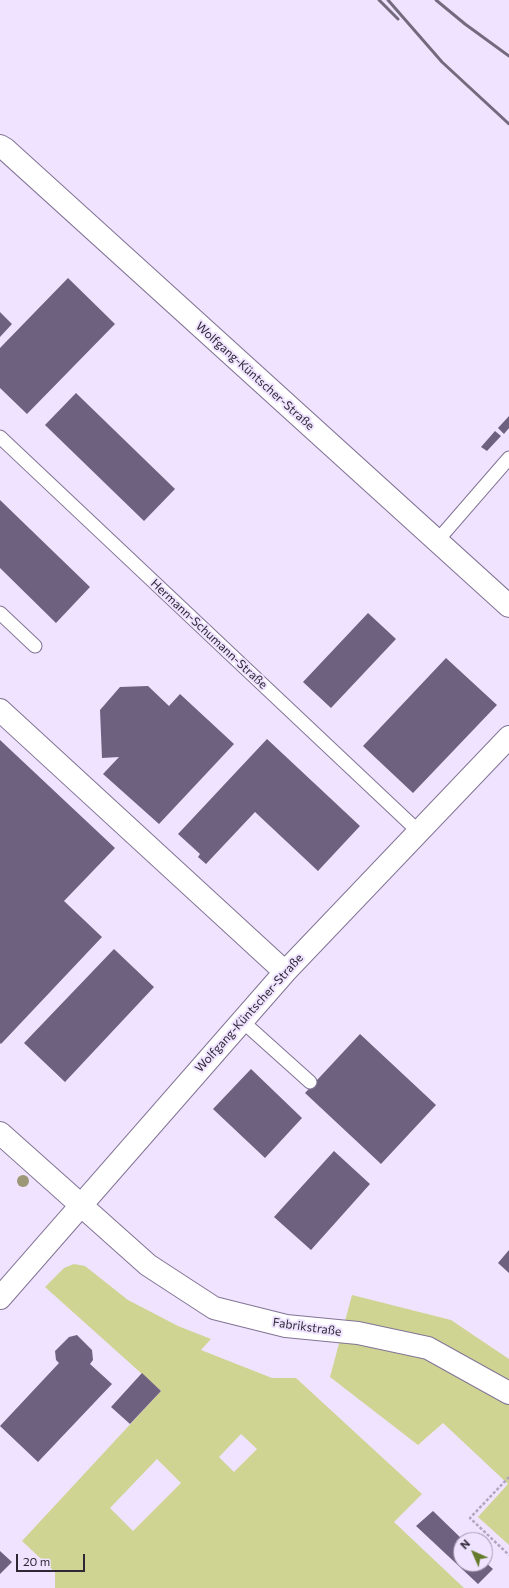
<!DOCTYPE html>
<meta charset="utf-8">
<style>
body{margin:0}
#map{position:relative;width:509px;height:1588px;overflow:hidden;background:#efe3ff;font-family:Commissioner,sans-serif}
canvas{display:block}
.north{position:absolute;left:453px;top:1532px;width:40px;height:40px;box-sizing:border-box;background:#efe3ff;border:1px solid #a298ae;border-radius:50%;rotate:315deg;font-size:11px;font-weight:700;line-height:16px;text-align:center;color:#2e2835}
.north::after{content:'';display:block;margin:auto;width:14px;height:18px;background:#657a2a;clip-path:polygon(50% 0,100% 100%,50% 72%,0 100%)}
.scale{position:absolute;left:16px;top:1554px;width:69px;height:18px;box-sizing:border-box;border:2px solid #2e2835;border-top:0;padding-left:5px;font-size:12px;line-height:14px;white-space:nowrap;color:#2e2835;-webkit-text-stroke:3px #efe3ff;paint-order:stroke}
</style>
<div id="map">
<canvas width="509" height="1588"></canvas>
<div class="north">N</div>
<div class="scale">20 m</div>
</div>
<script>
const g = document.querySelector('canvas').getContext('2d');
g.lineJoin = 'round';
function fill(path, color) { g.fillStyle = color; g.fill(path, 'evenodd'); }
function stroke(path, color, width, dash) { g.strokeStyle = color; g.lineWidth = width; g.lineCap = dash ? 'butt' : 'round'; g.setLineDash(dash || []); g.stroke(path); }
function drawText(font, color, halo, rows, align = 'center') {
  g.font = font + ' Commissioner,sans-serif'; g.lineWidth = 4; g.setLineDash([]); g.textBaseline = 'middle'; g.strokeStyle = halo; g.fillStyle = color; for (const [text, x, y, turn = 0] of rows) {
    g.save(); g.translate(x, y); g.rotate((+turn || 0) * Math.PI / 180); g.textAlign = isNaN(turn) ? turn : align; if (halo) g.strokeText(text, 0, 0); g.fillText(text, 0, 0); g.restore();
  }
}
const green = new Path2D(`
 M74 1264 85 1266 128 1300 178 1326 211 1339 201 1350 272 1378H296L422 1494 394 1522 464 1588H55V1572L22 1541 161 1391 45 1287 64 1268ZM241 1434 257 1449 234 1472 219 1457ZM157 1459 181 1483 133 1531 110 1508Z
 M352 1295 451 1320 509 1359V1545L478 1517 508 1484 443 1423 418 1445 330 1377Z`);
const building = new Path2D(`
 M68 278 115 324 27 414 0 388V348Z
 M0 312 12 324 0 337Z
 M76 393 175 489 144 521 45 425Z
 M509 416V428L504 434 498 428Z
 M495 431 501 436 487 451 481 447Z
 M0 500 90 587 56 623 0 568Z
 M368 613 396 639 331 708 303 682Z
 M446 658 497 705 413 793 363 746Z
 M148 686 169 706 180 694 234 744 159 824 103 774 119 757 102 758 100 710 120 687Z
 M267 739 360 826 318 871 255 812 206 864 198 857 200 854 178 834Z
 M0 740 115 848 64 901 102 937 1 1044 0 1043Z
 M114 949 154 987 65 1082 24 1043Z
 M360 1034 436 1105 381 1164 305 1093Z
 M251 1069 302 1118 265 1158 213 1109Z
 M334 1151 370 1184 311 1250 274 1217Z
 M509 1250V1273L498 1263Z
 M77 1335 92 1350 93 1360 90 1364 112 1384 38 1462 0 1426 59 1363 56 1360 55 1351 69 1337Z
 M142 1373 161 1391 130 1424 111 1407Z
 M433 1511 463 1540H461V1564H485V1562L493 1569 478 1584 416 1526Z
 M0 1551 12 1562 0 1574Z`);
const path = new Path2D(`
 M509 1477 470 1518 509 1555`);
const service = new Path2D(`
 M0 437 418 831
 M437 541 509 458
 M0 613 35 646
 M242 1021 310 1082`);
const minor = new Path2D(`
 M0 146 5 149 509 606
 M0 710 285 972
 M0 1133 148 1265 214 1308 286 1326 358 1333 428 1348 509 1393
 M0 1298 285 972 509 737`);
const rail = new Path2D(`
 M379 0 398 19
 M388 0 442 62 509 124
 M436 0 465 24 509 56`);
const trees = [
 [23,1181]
];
const streetNames = [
 ["Wolfgang-Küntscher-Straße",255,376,42],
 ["Hermann-Schumann-Straße",209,634,43],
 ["Wolfgang-Küntscher-Straße",249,1013,-48],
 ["Fabrikstraße",307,1327,8]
];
fill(green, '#cfd493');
fill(building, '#6e607f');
stroke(service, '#827494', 15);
stroke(minor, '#827494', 24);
stroke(path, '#b0a6bd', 2.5, [3, 2]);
stroke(service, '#fff', 13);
stroke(minor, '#fff', 22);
stroke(rail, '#736b7d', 3);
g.fillStyle = '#9b9777';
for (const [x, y] of trees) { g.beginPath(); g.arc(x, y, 6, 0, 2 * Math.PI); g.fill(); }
drawText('12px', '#2e2835', '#efe3ff', streetNames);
</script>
